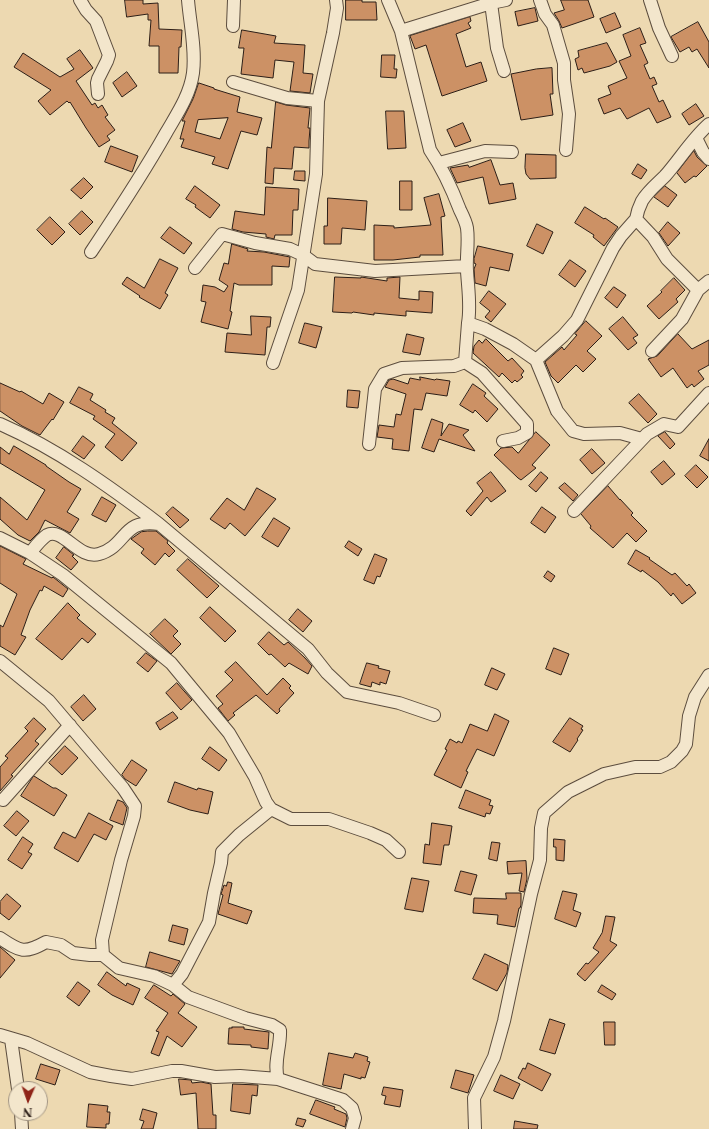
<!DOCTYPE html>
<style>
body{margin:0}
#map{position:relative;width:709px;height:1129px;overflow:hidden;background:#edd9b1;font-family:"Libre Caslon Text",serif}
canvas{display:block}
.north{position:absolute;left:8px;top:1081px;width:40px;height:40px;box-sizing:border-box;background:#f3e6cc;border:1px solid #a39684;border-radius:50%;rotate:182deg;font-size:11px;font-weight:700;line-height:16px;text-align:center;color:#2c1e17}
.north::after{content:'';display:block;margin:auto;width:14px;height:18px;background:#8f2418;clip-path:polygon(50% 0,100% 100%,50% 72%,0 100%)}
</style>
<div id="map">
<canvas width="709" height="1129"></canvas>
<div class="north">N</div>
</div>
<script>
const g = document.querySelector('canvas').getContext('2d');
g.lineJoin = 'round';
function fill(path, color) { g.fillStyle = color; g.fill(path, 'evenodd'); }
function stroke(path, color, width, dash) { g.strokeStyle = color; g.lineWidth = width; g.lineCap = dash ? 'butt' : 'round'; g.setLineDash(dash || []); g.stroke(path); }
const building = new Path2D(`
 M125 0H143V4L158 3 159 29 182 30 181 47H179L178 73H159V46H149L151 20H148V14L127 17Z
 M346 0H362V2H376L377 20H346Z
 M561 0H588L594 17 562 28 559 21 554 13 564 10Z
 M535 8 538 21 518 26 515 12Z
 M615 13 621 27 606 33 600 19Z
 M470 17 471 21 468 23 471 28 456 34 466 67 481 62 487 81 442 96 426 45 415 49 410 36Z
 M698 22 709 42V68L697 49 692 52 689 47 680 52 671 37Z
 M640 28 646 43 640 45 648 63 644 65 650 79 654 77 657 84 652 86 659 102 663 100 671 117 657 123 649 108 627 119 620 108 604 114 598 99 611 94 608 86 627 78 619 61 631 56 623 35Z
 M242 30 276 36 274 43 305 45 303 73 313 74 310 93 290 91 294 62 275 60 273 78 241 74 244 48H239Z
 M607 43 617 62 610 66 584 73 582 68 578 70 575 59 579 57 578 51Z
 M80 50 93 68 76 81 92 105 95 103 98 108 102 105 108 115 105 117 115 130 107 136 110 140 99 147 86 128 70 102 69 103 67 101 50 115 38 101 51 90 14 67 23 53 60 77 74 69 67 59Z
 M382 55H395L394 69H397L396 78 381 77Z
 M552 68 553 94H550L553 115 521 120 511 74 536 69Z
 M127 72 137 86 122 97 113 83Z
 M199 83 214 88V89L240 97 237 112 262 118 257 135 241 131 228 169 212 164 215 157 181 147 184 139H180L185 121H182L193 99ZM228 118 220 139 195 132 198 120Z
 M276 102 286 105 310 108 308 128H310L309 141V148L294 147 292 169 274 168 273 184 265 183 267 147 271 148Z
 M696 104 704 116 689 125 682 114Z
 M386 111H404L406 148 388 149Z
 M463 123 471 141 455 147 447 130Z
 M111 146 138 156 132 172 105 162Z
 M694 151 697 157 707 166 696 177 694 176 685 183 677 173Z
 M526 154 556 155V178L530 179 526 174 525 168Z
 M491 160 500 185 513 183 516 199 489 204 483 177 457 183 450 168 468 165 469 167Z
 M638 164 647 170 641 179 632 174Z
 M295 171H305V181L294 180Z
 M84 178 93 187 81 199 71 190Z
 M400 181H412V210H400Z
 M195 186 220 205 210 218 195 207 196 205 186 199Z
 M665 186 677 195 668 207 654 197Z
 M266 187 299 189 298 210H293L292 235H275L274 239 266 237V234L243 232 232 229 235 211 264 215Z
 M439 194 445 216 441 217 443 255H420V257L393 260H374V225L394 226V228L431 225 424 198Z
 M328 198 367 201 365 230 342 228 341 244H324V226H327Z
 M585 207 604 219 605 218 618 227 604 246 593 237 594 235 575 223Z
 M82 211 93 222 80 235 69 224Z
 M50 217 65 232 52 245 37 230Z
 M668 222 680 233 668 246 659 233Z
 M537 224 553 232 543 254 527 246Z
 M170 227 192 243 184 254 161 238Z
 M232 244 248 249 247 251 264 252 290 257 289 267 272 266V285H239L234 283 230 311 232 312 228 329 201 322 206 302 201 301 203 285 215 287 224 292 228 286 219 280 224 263 228 264Z
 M478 246 513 254 509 271 490 267 486 286 475 283 474 269 476 264 474 263V259Z
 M160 259 178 268 165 293 168 295 160 309 139 297 140 296 122 284 127 277 144 288Z
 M570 260 586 271 575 287 559 275Z
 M335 277 361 278V277L387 281V278L400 277 399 298 419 300V291L433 292 432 313 406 311V316L374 313V315L353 312 352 313 333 312Z
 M674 278 685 290 676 299 678 302 659 319 647 306 662 292 661 291Z
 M614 287 626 295 617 308 605 298Z
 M489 291 506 304 491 322 485 317 490 311 480 303Z
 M251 316 271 317 270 327H267L265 355 225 352 227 333 251 335Z
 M623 317 638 335 633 338 637 343 628 350 609 329Z
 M586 321 602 336 587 351 596 359 583 372 576 365 558 383 551 376 545 362 562 347 564 350 577 335 575 334Z
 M305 323 322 327 316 348 299 343Z
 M407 334 424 338 420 355 403 352Z
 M678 334 692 349 709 340V365L698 371 704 379 694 387 692 384 687 388 673 368 661 377 648 359 657 356Z
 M486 339 508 361 512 358 524 371 521 375 523 377 517 382 515 380 512 383 502 373 499 377 473 353 474 346 479 340 482 343Z
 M420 377 435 380 436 379 450 381 447 396 426 393 422 410 414 409 409 451 392 449 393 439 377 437 379 425 394 427 396 414 401 415 406 394 385 387 389 380 393 379 408 384 410 378 420 380Z
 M0 383 20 392 21 391 43 404 49 393 64 402 53 420 52 419 40 435 22 426 0 411Z
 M473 384 486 393 484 396 498 409 487 422 475 410 473 413 460 405Z
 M79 387 93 394 90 400 106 410 105 412 115 418 112 423 137 443 122 461 105 447 115 434 93 419 95 416 70 403Z
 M348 390 360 391 358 408 347 407Z
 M639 394 657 414 648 423 629 403Z
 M432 419 443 423 441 436 449 424 469 430 463 435 475 451 439 439 434 452 422 448Z
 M536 432 550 445 532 465 536 468 521 480 518 478 494 455 501 448 512 447 518 453Z
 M665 432 675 444 670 449 658 436Z
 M83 436 95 445 84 459 72 451Z
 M709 439V461L700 456Z
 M14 446 46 465V466L69 482 81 489 67 512 79 519 70 533 45 520 39 532 30 541 18 535 0 519V497L27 520 45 490 0 463V447L9 454Z
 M592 449 605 463 592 474 580 460Z
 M664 461 675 474 662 485 651 472Z
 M696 465 708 477 697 488 685 476Z
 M491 472 506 491 491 502 487 497 471 516 466 511 483 491 477 483Z
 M541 472 548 478 536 492 529 486Z
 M565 483 578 495 573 501 559 488Z
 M608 486 620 500V499L633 513 631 515 647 531 636 542 627 533 613 548 590 528 591 526 581 514Z
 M257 488 276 499 245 536 230 523 225 529 210 519 227 498 244 510Z
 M102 497 116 505 106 522 92 515Z
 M173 507 189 520 180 528 166 514Z
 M542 507 556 517 545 533 531 523Z
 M274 518 290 528 278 547 262 537Z
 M148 531H156L168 541 167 543 175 551 169 557 165 553 155 565 141 553 144 549 131 539 141 532Z
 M349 541 362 549 358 556 345 547Z
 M0 546 26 559 23 564 52 578 53 577 68 589 63 597 44 586 42 591 40 590 30 610 21 635 26 637 15 655 0 646V625L3 627 17 594 0 583Z
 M64 547 74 555 72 556 78 562 71 570 56 558Z
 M636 550 650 558 649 559 672 575 675 573 687 586 689 584 696 593 682 604 673 593 671 596 658 582 642 570 641 572 628 564Z
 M375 554 387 559 380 577 377 576 374 584 364 580Z
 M188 559 219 586 207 598 177 570Z
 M548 571 555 576 551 582 544 577Z
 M68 603 80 615 77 618 96 634 88 643 82 638 62 660 36 639Z
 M210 607 236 631 225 642 200 618Z
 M298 609 312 621 303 632 289 620Z
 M165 619 178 631 173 636 181 644 171 654 150 634Z
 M269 632 284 645 288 642 305 658 312 666 308 674 289 663 285 667 271 654 269 655 258 644Z
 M554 648 569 654 561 675 546 669Z
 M146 653 157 661 148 672 137 663Z
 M236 662 267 695 283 678 291 686 289 688 294 693 279 709 280 711 277 714 256 695 233 713 235 715 228 721 218 708 223 704 216 696 233 680 225 672Z
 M367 663 379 666 378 668 390 671 386 684 380 682V685L372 682 371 687 360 684Z
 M492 668 505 674 497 690 485 685Z
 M177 683 192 700 181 710 166 693Z
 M84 695 96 709 83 721 71 707Z
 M173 712 178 718 160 730 156 723Z
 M495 714 509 721 494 756 477 749 466 771 468 772 461 788 434 775 447 750 445 749 450 739 457 743 458 741 462 743 470 724 487 731Z
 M34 718 46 729 35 741 39 744 11 775 13 776 0 791V767L8 758 5 756 28 731 25 728Z
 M570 718 583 726 581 729 583 730 577 739 578 740 570 752 553 742Z
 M65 746 78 758 62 775 49 763Z
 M210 747 227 760 219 771 202 759Z
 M132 760 147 770 136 786 125 779 122 775Z
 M34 776 53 788H56L67 795 54 816 21 796Z
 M175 782 197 790 198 788 213 792 208 814 190 810 168 802Z
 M466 790 491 800 489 805 493 806 490 814 486 813 485 817 459 808Z
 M118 800 123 802 127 808 123 825 110 820Z
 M17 811 29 821 16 836 4 826Z
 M89 813 113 826 106 840 94 834 78 862 54 848 63 832 75 838Z
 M432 823 452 826 449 845H444L441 865 423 863 425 844 429 845Z
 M23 837 33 844 28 852 32 854 22 869 8 860Z
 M554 839 565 840 564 861 556 860V847H554Z
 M492 842 500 843 497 861 489 859Z
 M526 861 527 879 524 892 519 891 522 873 508 874 507 862Z
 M461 871 477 875 471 895 455 891Z
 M412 878 429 881 423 912 405 909Z
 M228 882 232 883 228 903 252 911 247 924 218 914 223 895 221 894 224 885 226 886Z
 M563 891 577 894 573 910 581 913 576 927 555 919Z
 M506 893H521V905L520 908H519L515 927 497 924 498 915 473 913 474 898 506 899Z
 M7 894 21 906 9 920 0 913V902Z
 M606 916 615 917 610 941 617 945 585 981 577 974 586 963 588 964 599 952 593 948 602 933Z
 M173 925 188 929 184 945 169 941Z
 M0 947 15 960 0 978Z
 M150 952 180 961 172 974 146 967Z
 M485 954 508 965 507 973 497 991 473 979Z
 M107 972 126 986 127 983 140 989 133 1005 112 995 98 985Z
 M78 982 90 991 79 1006 67 997Z
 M154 985 171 996 173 994 185 1004 178 1013 197 1027 182 1047 167 1036 159 1056 151 1053 159 1032 156 1031 168 1013 145 998Z
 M602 985 616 994 612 1000 598 992Z
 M550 1019 565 1024 555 1054 540 1050Z
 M604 1022H615V1045H605Z
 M232 1027H244V1029L269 1032 268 1049 251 1047V1045L228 1044 229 1028H232Z
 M329 1053 353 1058 355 1053 368 1057 367 1061 370 1062 365 1078 361 1077V1079L344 1074 341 1089 323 1085Z
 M528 1063 551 1074 542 1091 518 1078 523 1068 525 1069Z
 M41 1064 60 1070 55 1085 36 1079Z
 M456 1070 474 1075 468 1093 451 1088Z
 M501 1075 520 1084 513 1099 494 1091Z
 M179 1079 191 1080 192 1083 201 1082 211 1084 213 1115H216V1129H198L196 1093 181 1095Z
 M233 1084 258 1085 257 1096 252 1095 250 1114 231 1111Z
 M384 1087 403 1090 400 1107 384 1104 386 1096 382 1095Z
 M316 1100 335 1107 334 1109 346 1114 347 1118 345 1127 310 1114Z
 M89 1104 108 1106 107 1112H110L109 1124H106V1128L87 1127Z
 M143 1109 157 1113 153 1129H141L144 1121 140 1120Z
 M298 1118 306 1120 303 1127 296 1125Z
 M515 1121 538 1125 537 1129H514Z`);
const minor = new Path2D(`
 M80 0 86 10 96 21 109 55 107 61 98 79 97 83 98 94
 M388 0 401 31 430 150C443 169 452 189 460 210 463 216 466 222 467 228 469 242 466 257 467 271 468 288 471 306 468 323L485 329 513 344 536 360 557 411 573 431 584 434 620 433 642 439
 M540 0 545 14 553 25 564 63V80L569 114 566 150
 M650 0 659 28 672 56
 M491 3 497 48 504 71
 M233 26 234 0
 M401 31 491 3 506 0
 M233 82 287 98 318 101
 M696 138 703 152 709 159
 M439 163 485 151 512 152
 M91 252C117 213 143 174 166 133 177 114 190 95 193 73 196 49 190 24 188 0
 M195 268 222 234 255 243 290 249 303 255 315 264 375 271 466 266
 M698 290 709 281
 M652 351 682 319 698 290 667 259 653 237 636 219C637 213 639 207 642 201 648 191 657 184 665 176 680 159 692 139 709 124
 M536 360 563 336 577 320 613 248 621 236 636 219
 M465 362 482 373 527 424V433L518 438 503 441
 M273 363 298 290 316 174 318 101 333 33 337 8 336 0
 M0 424C57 449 109 486 159 524
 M369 444 375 389 384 374 402 368 454 366 465 362 468 323
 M574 511 647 434 664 424 678 427 709 393
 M0 538 30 553 63 575 171 663 229 733 255 777 266 802 271 809 291 819H329L370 833 386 840 399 852
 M30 553C35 547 41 539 47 535 63 527 79 560 99 554 127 546 122 518 159 524L308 649 327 673 347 692 399 703 434 715
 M0 661 49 701 123 788 135 806 134 816 121 860 102 940 103 955 119 968 154 976 173 985 188 997 245 1018 272 1025 280 1030C281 1047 273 1063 278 1079L343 1100 352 1108 355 1118 352 1129
 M3 800 70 725
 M0 938C21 952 24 954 46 942L61 945 73 953 90 955H103
 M173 985 182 974 209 922 214 893 221 863 222 852 239 835 271 809
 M0 1035 27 1043 90 1072 111 1076 132 1079 172 1071H181L215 1077 240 1076 278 1079
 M11 1039 18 1089
 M21 1113 22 1129
 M475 1129 474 1098 494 1057 504 1021 531 894 540 860 541 828 544 813 568 792 604 774 635 767H660L671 762 682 751 686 744 689 716 695 697 709 675`);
fill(building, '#cc9165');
stroke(building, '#2c1e17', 1);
stroke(minor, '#5c4d3e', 14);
stroke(minor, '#f3e6cc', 12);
</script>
